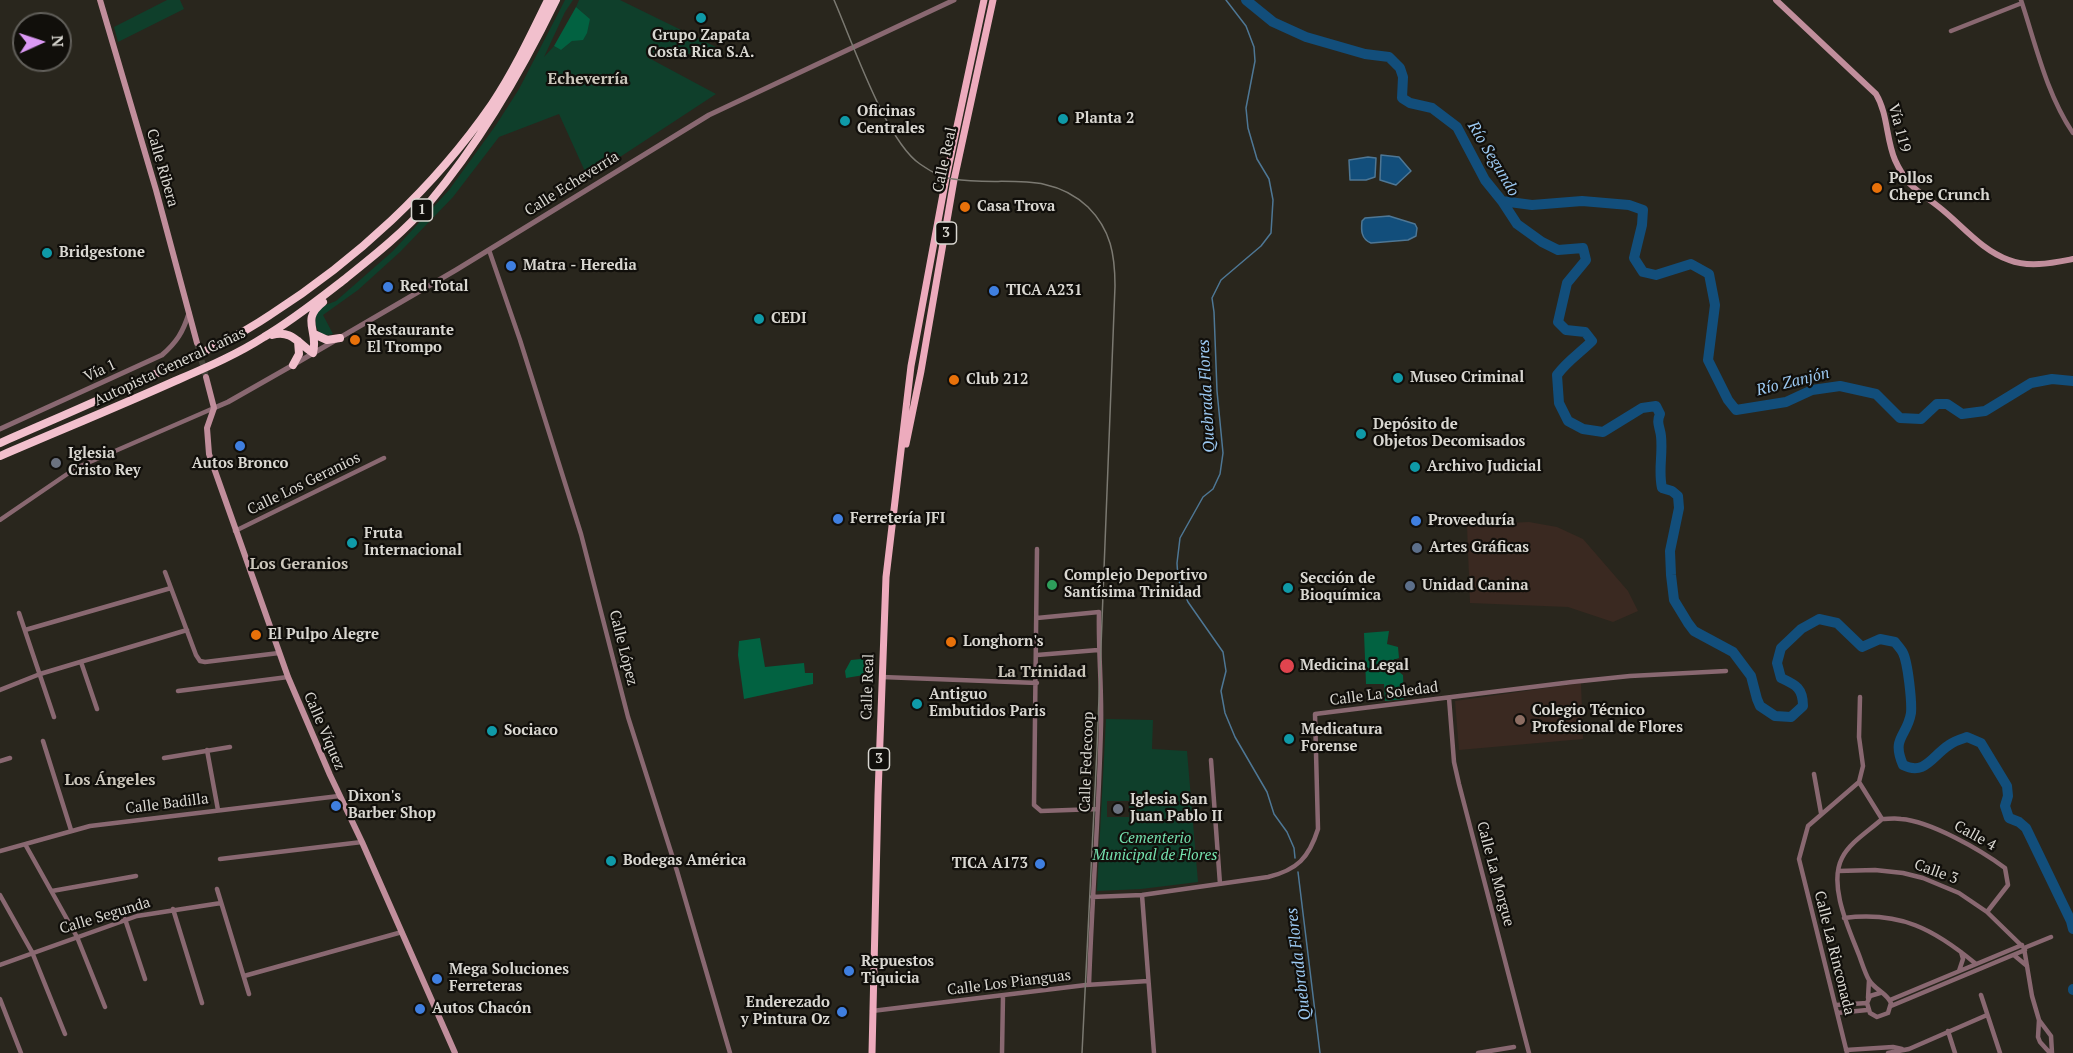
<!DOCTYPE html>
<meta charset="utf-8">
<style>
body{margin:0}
#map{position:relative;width:2073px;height:1053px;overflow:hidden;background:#29261d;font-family:"PT Serif",serif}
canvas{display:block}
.north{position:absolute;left:12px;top:12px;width:60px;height:60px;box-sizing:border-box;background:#110f0b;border:2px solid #615f5a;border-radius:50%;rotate:87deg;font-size:16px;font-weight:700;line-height:24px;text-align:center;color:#d9d7d1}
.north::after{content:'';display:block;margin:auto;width:21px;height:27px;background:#db99f5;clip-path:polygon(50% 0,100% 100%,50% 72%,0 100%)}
</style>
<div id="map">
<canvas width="2073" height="1053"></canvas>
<div class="north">N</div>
</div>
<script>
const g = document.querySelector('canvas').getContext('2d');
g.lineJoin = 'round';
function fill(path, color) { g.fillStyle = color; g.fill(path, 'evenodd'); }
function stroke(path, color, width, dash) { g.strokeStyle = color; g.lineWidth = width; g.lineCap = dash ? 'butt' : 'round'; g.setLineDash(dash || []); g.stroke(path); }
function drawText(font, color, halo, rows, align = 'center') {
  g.font = font + ' "PT Serif",serif'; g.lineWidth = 4.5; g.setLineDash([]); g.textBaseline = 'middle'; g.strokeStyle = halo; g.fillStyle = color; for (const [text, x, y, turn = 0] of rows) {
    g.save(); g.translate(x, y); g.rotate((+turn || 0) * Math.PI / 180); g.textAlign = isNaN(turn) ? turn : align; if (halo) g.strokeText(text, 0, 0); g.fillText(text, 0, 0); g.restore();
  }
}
const education = new Path2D(`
 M1529 522 1557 527 1583 539 1628 591 1638 611 1613 622 1568 607 1470 603 1467 525Z
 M1581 683 1583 739 1459 750 1455 701Z`);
const green = new Path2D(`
 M167 0H180L184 9 118 42 114 27Z
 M565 0H573L565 12 544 57 554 46 561 50 572 41 590 19 576 7 579 0H620L724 51 647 57 716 94 588 178 559 114 499 137 453 197 400 252 358 290 323 315 333 334C317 339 313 324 317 311L323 306 336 301 393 251 449 190 496 125 519 89Z
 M1106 719 1153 720 1152 749 1187 751 1198 882 1141 889 1097 891ZM1107 801H1129V817H1107Z`);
const forest = new Path2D(`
 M576 7 590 19 587 33 583 40 572 41 561 50 554 46Z
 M1389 631 1387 644 1398 647 1399 658 1390 661V665L1403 675 1404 699 1385 701 1384 684H1366L1364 633Z
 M760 638 765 667 804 663 805 673H813V684L744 699 738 655 739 641Z
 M871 658 870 674 846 678 845 671 851 660Z`);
const water = new Path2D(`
 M1381 155 1399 157 1411 171 1396 185 1380 180Z
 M1368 157 1376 158 1375 177 1366 180H1350L1349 160Z
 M1389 216 1415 224 1417 228 1416 236 1408 240 1371 243C1361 239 1361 230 1362 221L1365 218Z`);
const stream = new Path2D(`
 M1226 0 1246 26 1254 47 1255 61 1246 108 1248 128 1257 159 1269 179 1273 200 1271 233 1261 246 1221 280 1212 298 1214 312 1217 391 1223 453 1220 474 1213 489 1203 497 1180 538 1177 563 1178 579 1188 602 1223 652 1226 671 1221 691 1225 713 1235 737 1267 792 1274 814 1287 832 1294 848 1295 858
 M1298 872 1320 1053`);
const river = new Path2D(`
 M1246 0 1273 22 1306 37 1365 54 1389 57 1400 68 1403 77 1402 98 1410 103 1432 108 1457 127 1485 180 1502 201 1517 224 1542 242 1558 250 1583 248 1586 260 1567 283 1558 322 1566 330 1585 332 1592 341C1580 353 1567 361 1557 375L1559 403 1568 421 1583 429 1603 432 1642 408 1656 406 1660 414C1656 423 1660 427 1661 436 1663 456 1658 470 1662 488L1672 491 1678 496 1679 508 1670 551 1671 575 1674 600 1688 623 1694 631 1733 652 1751 676 1757 699 1760 706 1775 716 1791 717 1803 706C1803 688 1796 685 1781 678L1777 663 1781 648 1801 629 1819 619 1837 623 1862 647 1880 639 1895 642C1897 645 1901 649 1903 653 1908 663 1912 702 1911 713 1907 737 1891 737 1903 765 1925 776 1932 756 1949 745 1954 741 1961 739 1967 737L1981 743 2007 786 2008 796 2005 806 2009 818 2019 822 2026 828 2071 921 2073 929
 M1502 201 1532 205 1582 201 1629 205 1643 210 1642 225 1634 258 1643 272 1656 275 1691 264 1709 274 1715 305 1708 360 1728 400 1736 410 1786 402 1812 390 1840 386 1876 394 1900 418 1921 419 1937 404H1947L1962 414 1985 411 2031 383 2052 379 2073 381
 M2073 989V990`);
const secondaryTunnel = new Path2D(`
 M197 343 206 377`);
const minor = new Path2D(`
 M2021 0C2036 45 2046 93 2073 133
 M1951 31 2022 3
 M489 250 520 340 581 534 628 717 677 871 730 1053
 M0 520 76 468 214 408
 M235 531 384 458
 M1037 549 1034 805 1041 811 1097 809
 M165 572 196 655 200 661 205 662 279 653
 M19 613 54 717
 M1037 618 1099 612C1098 650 1102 687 1101 725 1099 812 1092 898 1089 985
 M25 630 171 588
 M1037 655 1098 650
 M81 662 97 709
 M882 677 1037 683
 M0 690 40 674 187 630
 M178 691 288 677
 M1449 698 1454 762 1459 784 1529 1053
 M43 741 71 830
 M207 750 218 810
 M164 758 230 747
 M1211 760 1220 884
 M0 761 10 758
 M1814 774 1821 813
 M1859 782 1882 819
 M1882 819C1888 819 1895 818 1901 819 1930 821 1981 850 2005 868L2008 885 1987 912
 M25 844 77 937 105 1007
 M0 851 90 826 339 796
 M220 859 362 842
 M1838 871 1875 870 1903 873 1923 878 1959 893 1987 912 2024 948 2032 996 2039 1020 2038 1037 2040 1042 2050 1053
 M217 889 249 994
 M52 891 136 876
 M0 895 32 952 65 1034
 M1142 895 1154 1053
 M1092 897 1142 895 1268 877C1297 870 1309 858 1318 829L1315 714 1572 682 1630 676 1726 671
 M173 909 202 1003
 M1844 918C1900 911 1934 929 1976 964
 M125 919 145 979
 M2024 948 2051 937
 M2015 956 2027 966
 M0 965 137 916 221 903
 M1959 971 1963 959 1961 952
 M244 976 402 932
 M1880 993 1870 996 1867 1003 1870 1013 1877 1017 1888 1013 1891 1003C1887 993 1875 990 1869 980 1865 973 1862 963 1859 955 1849 929 1828 885 1842 858 1850 842 1869 831 1882 819
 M1981 995 2000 1053
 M1868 998 1869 980
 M0 999 21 1053
 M1890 1000 2022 945
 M1836 1005 1867 1003
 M1891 1006 2025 950
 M872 1011 1086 985 1148 981
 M1837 1013 1867 1010
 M2039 1020 2051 1036 2052 1053
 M1948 1031 1955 1053
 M1846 1050 1893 1047 1902 1049
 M1002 1053 1003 996
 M1478 1053 1514 1047
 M1847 1053 1799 859 1808 826 1859 782 1863 766 1859 737 1860 697
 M1888 1053 1909 1049 1987 1015`);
const tertiary = new Path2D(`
 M214 408 228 402 293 365 456 270 709 115 954 0
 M0 429 162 355C177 342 183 332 189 313`);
const secondary = new Path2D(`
 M100 0 156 190 197 343
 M1776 0 1876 94C1888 114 1886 139 1895 160 1899 169 1904 177 1910 184 1919 193 1929 199 1939 207 1962 225 1981 250 2009 260 2029 268 2052 263 2073 259
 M206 377 214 408 207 428 209 454 288 677 330 775 362 842 455 1053`);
const primary = new Path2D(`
 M906 444 921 371 954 180 993 0
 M872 1053 878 795 886 577 911 366 946 178 984 0`);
const trunk = new Path2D(`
 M314 334 327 340 340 338
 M272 335C291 329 299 344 313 353 319 330 300 320 323 302
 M293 365 299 354 298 341
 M0 443C57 418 114 394 170 367 204 352 239 336 270 315 356 260 434 188 492 104 514 71 531 35 548 0
 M0 456C58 431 117 407 175 381 205 368 236 355 264 337 293 320 319 299 345 279 375 255 404 232 429 203 481 141 521 72 556 0`);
const rail = new Path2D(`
 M834 0C852 41 886 141 920 164 930 171 942 178 953 179 1001 187 1048 169 1088 207 1111 230 1115 255 1115 286L1097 749 1082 1053`);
const markers = [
 [701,18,6,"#0f9aa8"],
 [1063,119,6,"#0f9aa8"],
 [845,121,6,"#0f9aa8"],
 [1877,188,6,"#e8710a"],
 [965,207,6,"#e8710a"],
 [47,253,6,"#0f9aa8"],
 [511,266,6,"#3f7fe0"],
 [388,287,6,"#3f7fe0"],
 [994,291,6,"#3f7fe0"],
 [759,319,6,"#0f9aa8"],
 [355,340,6,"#e8710a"],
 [1398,378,6,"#0f9aa8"],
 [954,380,6,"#e8710a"],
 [1361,434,6,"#0f9aa8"],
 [240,446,6,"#3f7fe0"],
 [56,463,6,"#6b7280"],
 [1415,467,6,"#0f9aa8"],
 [838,519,6,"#3f7fe0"],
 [1416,521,6,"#3f7fe0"],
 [352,543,6,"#0f9aa8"],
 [1417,548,6,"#5c6f8a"],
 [1052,585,6,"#2e9e5b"],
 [1410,586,6,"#5c6f8a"],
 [1288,588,6,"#0f9aa8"],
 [256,635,6,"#e8710a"],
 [951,642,6,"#e8710a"],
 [1287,666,8,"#e0444e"],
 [917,704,6,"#0f9aa8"],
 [1520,720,6,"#8d6e63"],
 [492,731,6,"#0f9aa8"],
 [1289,739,6,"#0f9aa8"],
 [336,806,6,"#3f7fe0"],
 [1118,809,6,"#6b7280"],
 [611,861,6,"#0f9aa8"],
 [1040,864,6,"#3f7fe0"],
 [849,971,6,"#3f7fe0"],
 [437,979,6,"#3f7fe0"],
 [420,1009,6,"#3f7fe0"],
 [842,1012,6,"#3f7fe0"]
];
const shields = [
 [422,210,21],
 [946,233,21],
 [879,759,21]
];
const shieldNames = [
 ["1",422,210],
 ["3",946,233],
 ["3",879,759]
];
const poiNames = [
 ["Grupo Zapata",701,36,"center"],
 ["Costa Rica S.A.",701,53,"center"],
 ["Oficinas",857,112],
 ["Centrales",857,129],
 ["Planta 2",1075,119],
 ["Pollos",1889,179],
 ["Chepe Crunch",1889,196],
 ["Casa Trova",977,207],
 ["Bridgestone",59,253],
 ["Matra - Heredia",523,266],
 ["Red Total",400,287],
 ["TICA A231",1006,291],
 ["CEDI",771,319],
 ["Restaurante",367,331],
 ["El Trompo",367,348],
 ["Museo Criminal",1410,378],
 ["Club 212",966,380],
 ["Depósito de",1373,425],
 ["Objetos Decomisados",1373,442],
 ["Iglesia",68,454],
 ["Cristo Rey",68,471],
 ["Autos Bronco",240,464,"center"],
 ["Archivo Judicial",1427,467],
 ["Ferretería JFI",850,519],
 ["Proveeduría",1428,521],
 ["Fruta",364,534],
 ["Internacional",364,551],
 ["Artes Gráficas",1429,548],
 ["Complejo Deportivo",1064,576],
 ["Santísima Trinidad",1064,593],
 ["Sección de",1300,579],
 ["Bioquímica",1300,596],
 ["Unidad Canina",1422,586],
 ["El Pulpo Alegre",268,635],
 ["Longhorn's",963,642],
 ["Medicina Legal",1300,666],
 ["Antiguo",929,695],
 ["Embutidos Paris",929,712],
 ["Colegio Técnico",1532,711],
 ["Profesional de Flores",1532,728],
 ["Medicatura",1301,730],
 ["Forense",1301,747],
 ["Sociaco",504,731],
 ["Dixon's",348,797],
 ["Barber Shop",348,814],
 ["Iglesia San",1130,800],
 ["Juan Pablo II",1130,817],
 ["Bodegas América",623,861],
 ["TICA A173",1028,864,"right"],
 ["Repuestos",861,962],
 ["Tiquicia",861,979],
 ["Mega Soluciones",449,970],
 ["Ferreteras",449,987],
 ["Enderezado",830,1003,"right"],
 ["y Pintura Oz",830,1020,"right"],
 ["Autos Chacón",432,1009]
];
const streetNames = [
 ["Vía 119",1899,128,75],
 ["Calle Real",945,160,-78],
 ["Calle Ribera",162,168,74],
 ["Calle Echeverría",572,184,-32],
 ["Autopista General Cañas",170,367,-25],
 ["Vía 1",100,371,-25],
 ["Calle Los Geranios",304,484,-26],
 ["Calle López",623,648,76],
 ["Calle Real",868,687,-88],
 ["Calle La Soledad",1384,694,-7],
 ["Calle Víquez",324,731,67],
 ["Calle Fedecoop",1087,762,-88],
 ["Calle Badilla",167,804,-7],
 ["Calle 4",1975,836,29],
 ["Calle 3",1936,872,20],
 ["Calle La Morgue",1495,874,75],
 ["Calle Segunda",105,916,-17],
 ["Calle La Rinconada",1834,953,76],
 ["Calle Los Pianguas",1009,983,-7]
];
const parkNames = [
 ["Cementerio",1155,839],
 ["Municipal de Flores",1155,856]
];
const neighbourhoodNames = [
 ["Echeverría",588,79],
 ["Los Geranios",299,564],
 ["La Trinidad",1042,672],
 ["Los Ángeles",110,780]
];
const waterNames = [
 ["Río Segundo",1493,159,59],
 ["Río Zanjón",1793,382,-14],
 ["Quebrada Flores",1207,396,-93],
 ["Quebrada Flores",1299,964,-97]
];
fill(education, '#3a2921');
fill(green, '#0f3f2b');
fill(forest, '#026241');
fill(water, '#124e7b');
stroke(water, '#4e7795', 1.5);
stroke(stream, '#4e7795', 1.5);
stroke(river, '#124e7b', 10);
stroke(secondaryTunnel, '#434138', 6, [6, 3]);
stroke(minor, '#896871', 4.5);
stroke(tertiary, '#896871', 5);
stroke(secondary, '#c18e9c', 6);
stroke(primary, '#edabbd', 7);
stroke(trunk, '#f2c0cd', 8);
stroke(rail, '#7b7971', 1.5);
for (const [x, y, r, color] of markers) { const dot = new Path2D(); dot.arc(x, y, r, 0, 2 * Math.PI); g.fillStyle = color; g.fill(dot); stroke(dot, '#110f0b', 2); }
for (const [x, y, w] of shields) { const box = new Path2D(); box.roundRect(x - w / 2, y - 11, w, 22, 4.5); g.fillStyle = '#110f0b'; g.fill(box); stroke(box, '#d9d7d1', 1.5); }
drawText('bold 14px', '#d9d7d1', null, shieldNames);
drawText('bold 15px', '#d9d7d1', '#110f0b', poiNames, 'left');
drawText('15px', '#d9d7d1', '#110f0b', streetNames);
drawText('italic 15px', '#75e2af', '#110f0b', parkNames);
drawText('bold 16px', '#cbc6bb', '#110f0b', neighbourhoodNames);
drawText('italic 16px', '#9cc9f2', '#110f0b', waterNames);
</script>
